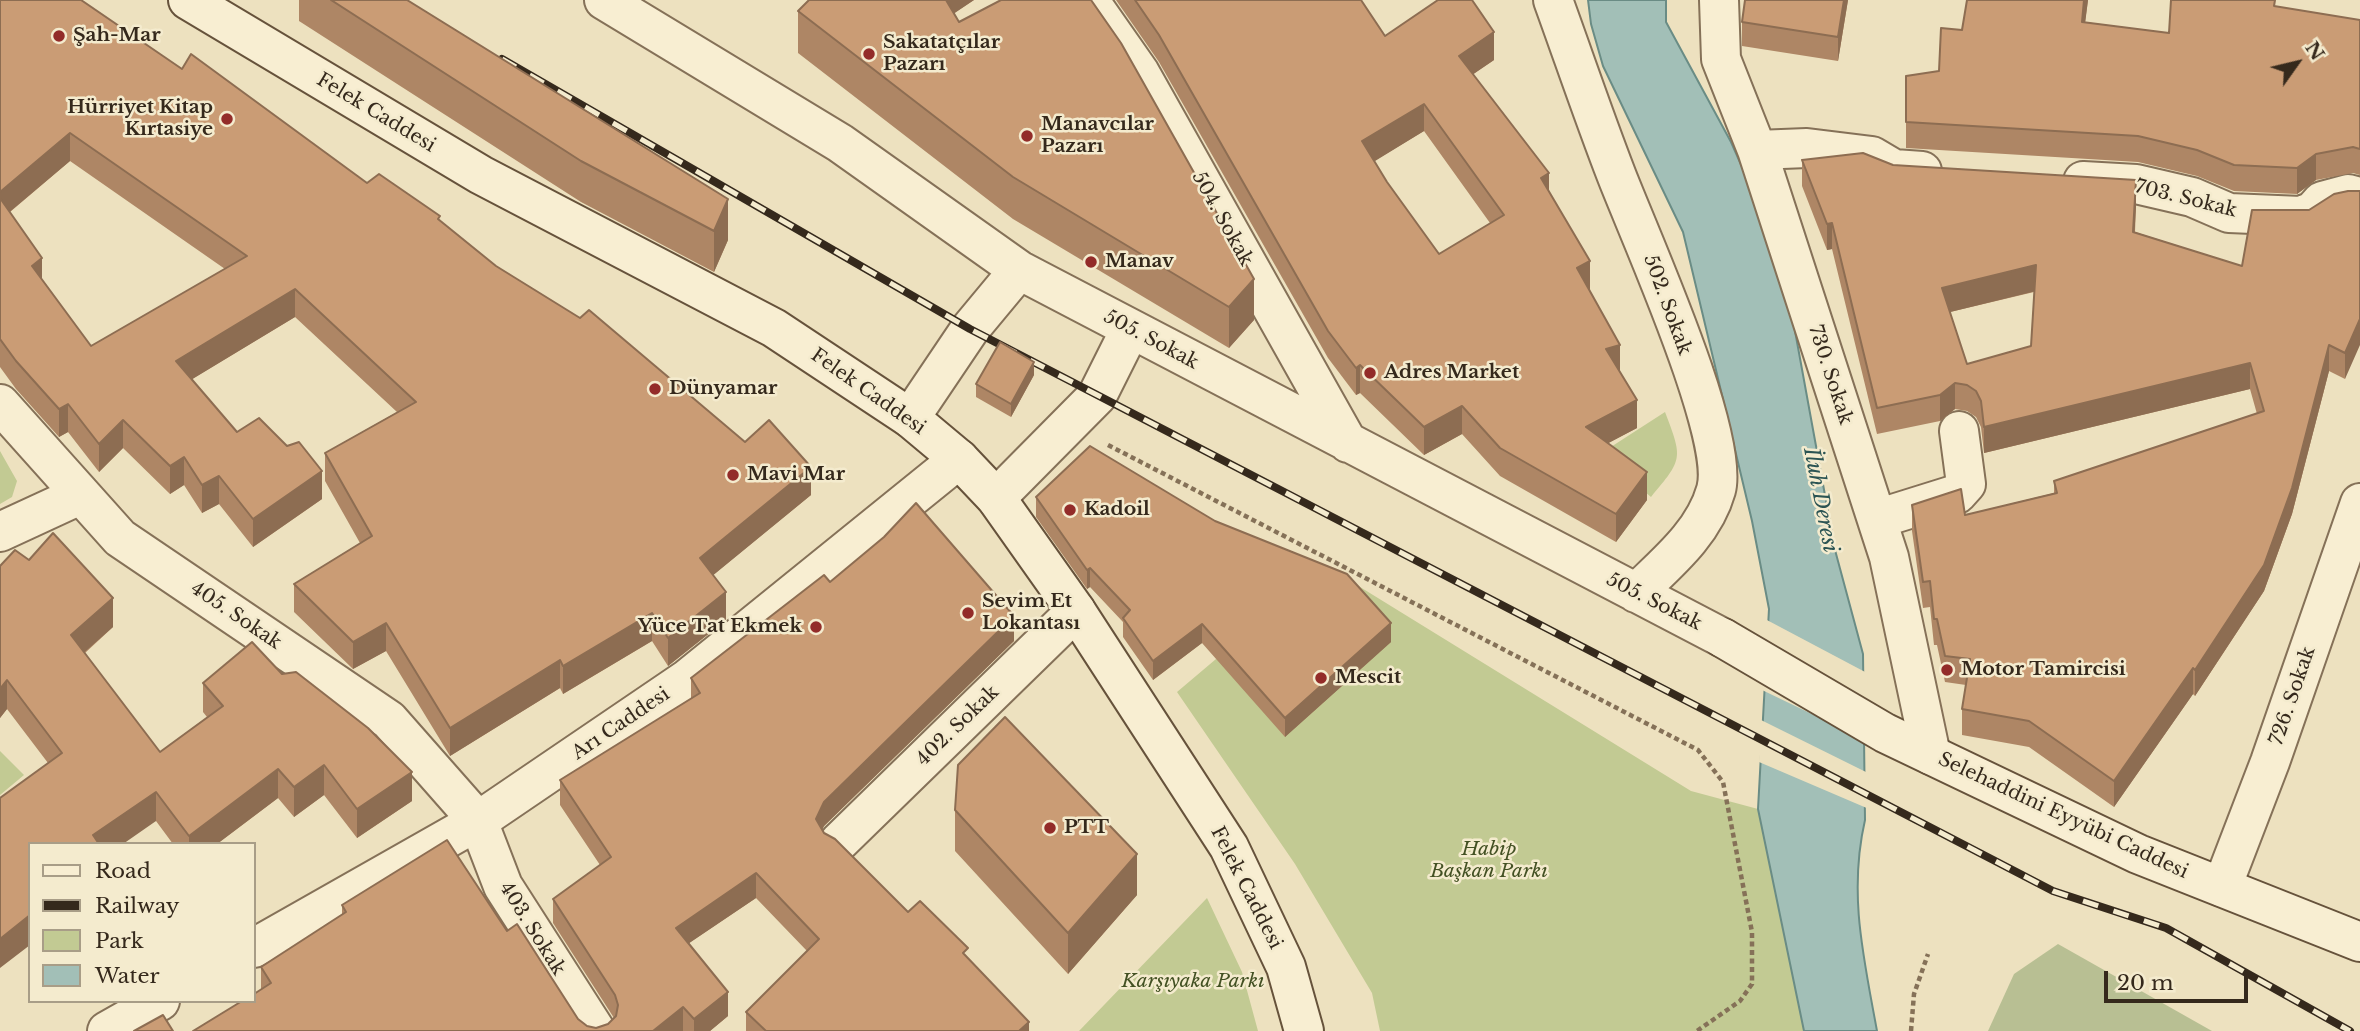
<!DOCTYPE html>
<meta charset="utf-8">
<style>
body{margin:0}
#map{position:relative;width:2360px;height:1031px;overflow:hidden;background:#ede1bf;font-family:"Libre Baskerville",serif}
canvas{display:block}
.legend{position:absolute;left:28px;top:842px;width:228px;height:161px;box-sizing:border-box;background:#f4ebce;border:2px solid #a89d87;margin:0;padding:9px 12px;list-style:none;font-size:21px;color:#35291c}
.legend li{display:flex;align-items:center;gap:14px;height:35px}
.legend b{width:35px;border:2px solid #a89d87}
.north{position:absolute;left:2262px;top:28px;width:70px;height:70px;-webkit-text-stroke:5px #f4ebce;paint-order:stroke;rotate:56deg;font-size:19px;font-weight:700;line-height:28px;text-align:center;color:#35291c}
.north::after{content:'';display:block;margin:auto;width:24px;height:32px;background:#35291c;clip-path:polygon(50% 0,100% 100%,50% 72%,0 100%)}
.scale{position:absolute;left:2104px;top:971px;width:144px;height:32px;box-sizing:border-box;border:4px solid #35291c;border-top:0;padding-left:9px;font-size:21px;line-height:24px;white-space:nowrap;color:#35291c;-webkit-text-stroke:5px #f4ebce;paint-order:stroke}
</style>
<div id="map">
<canvas width="2360" height="1031"></canvas>
<ul class="legend">
<li><b style="height:9px;background:#f8eed2"></b>Road</li>
<li><b style="height:9px;background:#35291c"></b>Railway</li>
<li><b style="height:19px;background:#c2ca93"></b>Park</li>
<li><b style="height:19px;background:#a2bfb7"></b>Water</li>
</ul>
<div class="north">N</div>
<div class="scale">20 m</div>
</div>
<script>
const g = document.querySelector('canvas').getContext('2d');
g.lineJoin = 'round';
function fill(path, color) { g.fillStyle = color; g.fill(path, 'evenodd'); }
function stroke(path, color, width, dash) { g.strokeStyle = color; g.lineWidth = width; g.lineCap = dash ? 'butt' : 'round'; g.setLineDash(dash || []); g.stroke(path); }
function drawText(font, color, halo, rows, align = 'center') {
  g.font = font + ' "Libre Baskerville",serif'; g.lineWidth = 5; g.setLineDash([]); g.textBaseline = 'middle'; g.strokeStyle = halo; g.fillStyle = color; for (const [text, x, y, turn = 0] of rows) {
    g.save(); g.translate(x, y); g.rotate((+turn || 0) * Math.PI / 180); g.textAlign = isNaN(turn) ? turn : align; if (halo) g.strokeText(text, 0, 0); g.fillText(text, 0, 0); g.restore();
  }
}
const green = new Path2D(`
 M1665 412C1683 459 1683 459 1651 497L1600 454Z
 M0 451 17 481 12 497 0 504Z
 M1326 566 1691 791 1758 809 1804 1031H1380L1372 993 1295 864 1177 692Z
 M0 751 24 775 0 795Z
 M1207 898 1242 972 1258 1031H1079Z`);
const cemetery = new Path2D(`
 M2058 944 2212 1031H1988L2014 974Z`);
const water = new Path2D(`
 M1588 0H1666V22L1731 142 1762 212 1793 320 1835 550 1863 654 1865 820C1848 894 1864 959 1877 1031H1804L1758 809 1769 609 1752 521 1683 232 1603 66 1591 24Z`);
const pier = new Path2D(`
 M1765 619 1867 673 1868 741 1762 690Z
 M1761 720 1868 773 1869 809 1759 762Z`);
const path = new Path2D(`
 M1108 445 1698 750 1723 782 1752 932V984L1740 1001 1697 1031
 M1911 1031 1914 994 1928 954`);
const minor = new Path2D(`
 M604 0 840 143 1019 270 1723 638
 M1089 0 1140 73 1348 443
 M1553 0C1574 58 1594 117 1616 174 1639 234 1731 436 1716 490 1704 533 1667 563 1636 593
 M1719 0 1721 59 1757 150 1889 557 1931 755
 M1757 150 1807 148 1872 156 1894 169 1922 171
 M2083 181 2136 184 2192 197 2229 213 2301 216 2313 211 2322 201 2348 194 2360 197
 M0 404 120 538 389 720 478 821 503 886 596 1031
 M910 418 970 329 1019 270
 M996 498 1097 396 1130 330
 M1877 519 1957 494 1966 484 1959 431
 M0 532 80 495
 M839 842 1076 611
 M2222 887 2270 762 2360 503`);
const tertiary = new Path2D(`
 M254 948 478 821 687 679 959 459
 M107 1031 160 1001`);
const secondary = new Path2D(`
 M188 0 481 175 774 328 910 418 959 459 996 498 1076 611 1229 847 1286 967 1304 1031
 M1723 638 1885 733 2138 854 2360 942`);
const rail = new Path2D(`
 M502 59 970 329 2053 891 2166 928 2350 1031`);
const wall = new Path2D(`
 M0 0 182 69 367 183 440 221 496 266 745 442 811 495 713 575 726 620 668 666 652 641 563 694 560 688 450 756 386 651 353 669 294 612V584L360 543 325 481V453L397 412 295 317 192 379 237 432 322 499 253 547 219 504 202 513 184 485 170 494 123 448 99 472 68 432 59 437 16 389 0 367ZM70 161 225 269 91 346 42 279 10 212Z
 M299 0H407L728 240 714 272 581 202 299 21Z
 M809 0H974L954 13 959 22 1254 320 1229 348 1013 219 798 53V11Z
 M1116 0H1361L1385 36 1494 60 1473 74 1549 191 1590 289H1589L1620 372 1637 428 1608 443 1647 500 1616 542 1500 476 1462 434 1424 455 1360 393 1356 395 1328 358 1159 62ZM1424 131 1490 223 1439 254 1387 182 1374 161Z
 M1848 0 1838 61 1742 46V22Z
 M1967 0H2088L2085 22 2169 33 2275 6 2360 20V175L2353 173 2316 180 2297 194 2234 191 2197 176 2138 162 1906 148V122L1939 71 1962 30Z
 M1802 160 1893 165 2136 206 2135 232 2242 266 2309 210 2360 191 2345 379 2329 371 2292 514 2264 591 2195 696 2193 694 2114 807 2029 747 1962 735V709L1966 685 1945 682 1937 645H1934L1930 607 1923 608 1912 531V505L1965 515 2054 493V481L2257 414 2250 389 1984 453 1981 427 1976 417 1967 411 1955 409 1940 421 1877 434 1832 249 1827 250 1802 186ZM2034 292 2031 346 1967 364 1950 312Z
 M1034 375 1011 417 976 397V384Z
 M1036 497 1391 642 1285 737 1202 643 1153 680 1123 637V622L1090 587 1087 589 1036 517Z
 M0 566 113 627 85 653 160 752 207 717 203 712V683L282 674 412 801 357 838 324 795 294 817 278 798 217 844H173L156 821 30 844 0 968 48 763 7 709 0 718Z
 M830 582 1014 641 824 826 822 830 824 833 908 912 968 958 1029 1031H746V1012L807 951 756 898 689 943 728 1016 710 1031H193L261 990V967L342 915V905L507 931 578 1019 587 1026 596 1028 608 1024 614 1018 553 923V899L600 865 560 805V780L691 699V678Z
 M955 810 1137 895 1068 974 955 851Z`);
const shadedWall = new Path2D(`
 M937 0H974L937 25Z
 M1844 0H1848L1838 61V37Z
 M2084 0H2088L2082 48V22Z
 M1494 32V60L1459 84V56Z
 M1424 104V131L1362 169V141Z
 M70 133V161L0 220V192Z
 M2316 154V180L2297 194V168Z
 M1549 173V201L1541 178Z
 M2136 180V206L2133 258V232Z
 M728 199V240L714 272V231Z
 M1832 223V249L1827 250V224Z
 M42 258V286L32 266Z
 M1590 261V289L1577 295V268Z
 M2036 265V291L1942 314V288Z
 M1254 279V320L1229 348V307Z
 M295 289V317L176 389V361Z
 M2360 319V345L2345 379V353Z
 M1620 345V373L1606 349Z
 M2329 345V371L2292 514 2264 591 2195 696V670Z
 M1034 362V375L1011 417V404Z
 M2250 363V389L1984 453V427Z
 M1360 365V393L1356 395V368Z
 M1955 383V409L1940 421V395Z
 M1637 400V428L1586 455V427Z
 M68 404V432L59 437V409Z
 M1462 406V434L1424 455V427Z
 M123 420V448L99 472V444Z
 M184 457V485L170 494V466Z
 M811 467V495L700 586V558Z
 M322 471V499L253 547V519Z
 M1647 472V500L1616 542V514Z
 M219 476V504L202 513V485Z
 M1090 568V587L1087 589V570Z
 M726 592V620L668 666V638Z
 M113 598V627L71 664V635Z
 M652 613V641L563 694V666Z
 M1014 616V641L824 826 816 843V819L824 802Z
 M386 623V651L353 669V642Z
 M1391 623V642L1285 737V718Z
 M1202 624V643L1153 680V661Z
 M560 660V688L450 756V728Z
 M2193 668V694L2114 807V781Z
 M7 680V709L0 718V689Z
 M324 765V795L294 817V787Z
 M278 769V798L217 844H189V836Z
 M412 772V801L357 838V809Z
 M156 792V821L123 844H93V835Z
 M1137 854V895L1068 974V933Z
 M756 873V898L676 952V928Z
 M30 915V945L0 968V939Z
 M728 992V1016L710 1031H694V1019Z
 M683 1007V1031H653Z
 M1029 1022V1031H1019Z`);
const building = new Path2D(`
 M0 0H81L182 69 191 54 367 183 379 174 440 216 438 219 496 266 580 318 589 310 745 442 769 420 811 467 700 558 726 592 668 638 652 613 563 666 560 660 450 728 386 623 353 642 294 584 372 536 325 453 416 402 295 289 176 361 237 432 259 418 287 446 299 442 322 471 253 519 219 476 202 485 184 457 170 466 123 420 99 444 68 404 59 409 16 361 0 339V198L42 258 32 266 91 346 247 256 70 133 0 192Z
 M331 0H407L728 199 714 231 581 161Z
 M809 0H946L959 22 1001 0H1091L1121 43 1254 279 1229 307 1013 177 798 11Z
 M1135 0H1361L1385 36 1438 0H1472L1494 32 1459 56 1549 173 1541 178 1590 261 1577 268 1620 345 1606 349 1637 400 1586 427 1647 472 1616 514 1500 448 1462 406 1424 427 1360 365 1356 368 1328 331 1159 35ZM1424 104 1504 215 1439 254 1387 182 1362 141Z
 M1745 0H1844L1838 37 1742 22Z
 M1967 0H2084L2082 22 2169 33 2171 0H2275L2274 6 2360 20V149L2353 147 2316 154 2297 168 2234 165 2197 150 2138 136 1906 122V76L1939 71 1941 28 1962 30Z
 M1863 153 1893 165 2136 180 2133 232 2242 266 2252 210H2309L2334 194 2348 191H2360V319L2345 353 2329 345 2292 488 2264 565 2195 670 2193 668 2114 781 2029 721 1962 709 1970 659 1945 656 1937 619H1934L1930 581 1923 582 1912 505 1961 489 1965 515 2057 493 2054 481 2264 411 2250 363 1984 427 1981 401 1976 391 1967 385 1955 383 1940 395 1877 408 1832 223 1827 224 1802 160ZM2036 265 2031 346 1967 364 1942 288Z
 M1000 342 1034 362 1011 404 976 384Z
 M1090 446 1215 521 1347 574 1391 623 1285 718 1202 624 1153 661 1123 618 1130 610 1090 568 1087 570 1036 497Z
 M916 503 1014 616 824 802 816 819 824 833 835 839 908 912 920 901 968 948 963 953 1029 1022 1019 1031H766L746 1012 819 939 756 873 676 928 728 992 694 1019 683 1007 653 1031H193L242 1001H254V994L271 983 261 967 346 912 342 905 447 840 507 931 517 924 578 1019 587 1026 596 1028 608 1024 616 1016 618 1005 615 995 553 899 611 857 560 780 700 693 691 678 824 575 830 582 884 537Z
 M53 533 113 598 71 635 160 752 223 706 203 683 252 642 282 674 296 672 368 728 412 772 357 809 324 765 294 787 278 769 189 836 156 792 93 835 99 844H30V915L0 939V798L62 753 7 680 0 689V566L15 550 29 560Z
 M1005 717 1137 854 1068 933 955 810 958 765Z
 M163 1015 173 1031H134Z`);
const markers = [
 [59,36,7,"#932c29"],
 [869,54,7,"#932c29"],
 [227,119,7,"#932c29"],
 [1027,136,7,"#932c29"],
 [1091,262,7,"#932c29"],
 [1370,373,7,"#932c29"],
 [655,389,7,"#932c29"],
 [733,475,7,"#932c29"],
 [1070,510,7,"#932c29"],
 [968,613,7,"#932c29"],
 [816,627,7,"#932c29"],
 [1947,670,7,"#932c29"],
 [1321,678,7,"#932c29"],
 [1050,828,7,"#932c29"]
];
const poiNames = [
 ["Şah-Mar",73,36],
 ["Sakatatçılar",883,43],
 ["Pazarı",883,65],
 ["Hürriyet Kitap",213,108,"right"],
 ["Kırtasiye",213,130,"right"],
 ["Manavcılar",1041,125],
 ["Pazarı",1041,147],
 ["Manav",1105,262],
 ["Adres Market",1384,373],
 ["Dünyamar",669,389],
 ["Mavi Mar",747,475],
 ["Kadoil",1084,510],
 ["Sevim Et",982,602],
 ["Lokantası",982,624],
 ["Yüce Tat Ekmek",802,627,"right"],
 ["Motor Tamircisi",1961,670],
 ["Mescit",1335,678],
 ["PTT",1064,828]
];
const streetNames = [
 ["Felek Caddesi",376,113,31],
 ["703. Sokak",2186,199,14],
 ["504. Sokak",1222,219,61],
 ["502. Sokak",1667,305,70],
 ["505. Sokak",1151,340,28],
 ["730. Sokak",1830,375,72],
 ["Felek Caddesi",868,392,35],
 ["505. Sokak",1654,602,27],
 ["405. Sokak",236,616,34],
 ["726. Sokak",2293,696,-71],
 ["Arı Caddesi",621,724,-34],
 ["402. Sokak",958,726,-44],
 ["Selehaddini Eyyübi Caddesi",2063,816,25],
 ["Felek Caddesi",1246,888,63],
 ["403. Sokak",532,929,58]
];
const parkNames = [
 ["Habip",1489,850],
 ["Başkan Parkı",1489,872],
 ["Karşıyaka Parkı",1193,982]
];
const waterNames = [
 ["İluh Deresi",1820,500,79]
];
fill(green, '#c2ca93');
fill(cemetery, '#b8bf93');
fill(water, '#a2bfb7');
stroke(water, '#6a8c85', 2);
fill(pier, '#ede1bf');
stroke(minor, '#857158', 42);
stroke(tertiary, '#857158', 42);
stroke(secondary, '#66523b', 42);
stroke(path, '#857158', 4.5, [5, 3.5]);
stroke(minor, '#f8eed2', 38);
stroke(tertiary, '#f8eed2', 38);
stroke(secondary, '#f8eed2', 38);
stroke(rail, '#35291c', 8);
stroke(rail, '#f4ebce', 5, [16]);
fill(wall, '#ae8665');
fill(shadedWall, '#8d6d52');
fill(building, '#ca9c75');
stroke(building, '#8d6d52', 2);
for (const [x, y, r, color] of markers) { const dot = new Path2D(); dot.arc(x, y, r, 0, 2 * Math.PI); g.fillStyle = color; g.fill(dot); stroke(dot, '#f4ebce', 2.5); }
drawText('bold 19px', '#35291c', '#f4ebce', poiNames, 'left');
drawText('19px', '#35291c', '#f4ebce', streetNames);
drawText('italic 19px', '#435123', '#f4ebce', parkNames);
drawText('italic 21px', '#2b5453', '#f4ebce', waterNames);
</script>
